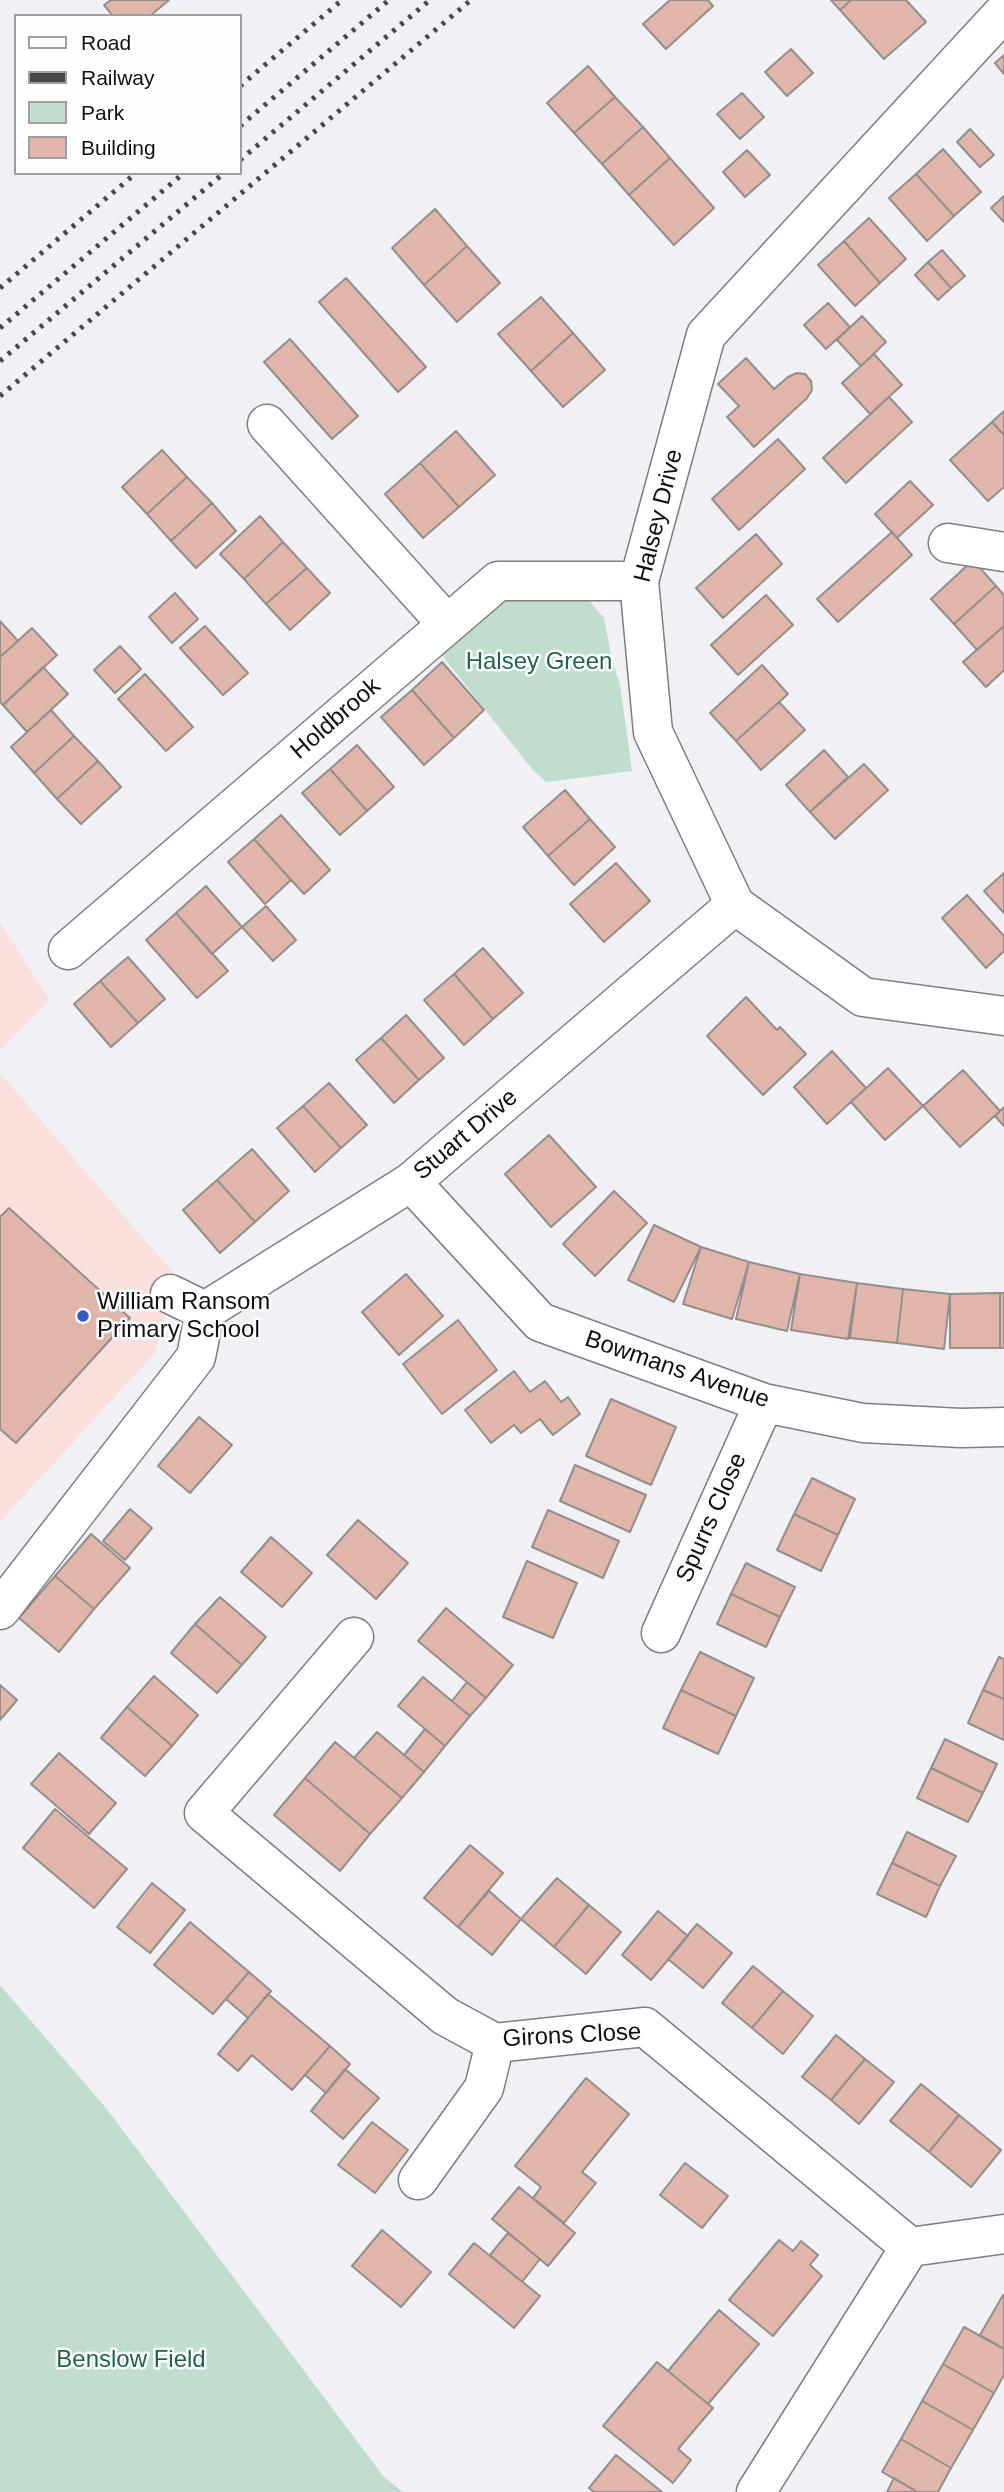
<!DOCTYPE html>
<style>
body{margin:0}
#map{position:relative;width:1004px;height:2492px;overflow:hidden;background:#f1f0f4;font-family:Arial,sans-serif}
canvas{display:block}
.legend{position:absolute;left:14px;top:14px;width:228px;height:161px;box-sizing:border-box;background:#fefeff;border:2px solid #9f9fa0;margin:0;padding:9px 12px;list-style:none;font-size:21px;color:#111012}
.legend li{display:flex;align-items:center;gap:14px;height:35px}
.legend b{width:35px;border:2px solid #9f9fa0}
</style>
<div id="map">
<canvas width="1004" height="2492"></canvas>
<ul class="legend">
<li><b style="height:9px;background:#fff"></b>Road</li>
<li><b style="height:9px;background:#484749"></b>Railway</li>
<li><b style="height:19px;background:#c0ddce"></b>Park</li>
<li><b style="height:19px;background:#e0b6ab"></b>Building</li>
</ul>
</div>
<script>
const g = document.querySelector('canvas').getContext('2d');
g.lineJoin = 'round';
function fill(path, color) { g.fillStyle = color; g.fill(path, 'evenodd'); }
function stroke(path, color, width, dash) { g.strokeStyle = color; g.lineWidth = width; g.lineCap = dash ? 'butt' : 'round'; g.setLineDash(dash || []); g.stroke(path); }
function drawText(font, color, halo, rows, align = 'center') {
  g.font = font + ' Arial,sans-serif'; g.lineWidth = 5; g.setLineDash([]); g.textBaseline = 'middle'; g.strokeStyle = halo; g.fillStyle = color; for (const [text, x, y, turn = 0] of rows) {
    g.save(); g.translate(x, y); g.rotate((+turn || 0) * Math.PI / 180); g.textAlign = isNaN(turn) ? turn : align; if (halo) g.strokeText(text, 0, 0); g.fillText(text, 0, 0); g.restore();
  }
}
const education = new Path2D(`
 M0 923 50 1000 0 1050Z
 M0 1073 177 1277 154 1354 0 1522Z`);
const green = new Path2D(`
 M499 595 587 598 604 618 612 660 620 685 632 771 546 782 532 769 441 654Z
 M0 1985 106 2108 384 2477 403 2492H0Z`);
const building = new Path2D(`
 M111 0H169L150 16H113L104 5Z
 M670 0H708L713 6 666 49 643 24Z
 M831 0H851L840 10Z
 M851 0H906L926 22 884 59 840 10Z
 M791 49 813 73 787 96 765 72Z
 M1004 55V74L995 63Z
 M588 66 615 97 574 133 547 103Z
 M742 93 764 117 740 139 717 114Z
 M615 97 643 127 602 164 574 133Z
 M643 127 670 158 629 195 602 164Z
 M970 129 994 155 980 167 957 142Z
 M943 149 981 192 954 216 916 174Z
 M747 150 770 175 745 197 723 172Z
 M670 158 714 208 674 245 629 195Z
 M916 174 954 216 927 241 889 198Z
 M1004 196V222L991 208Z
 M435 209 467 246 424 285 392 248Z
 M869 218 906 259 880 283 844 241Z
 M844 241 880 283 855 306 818 265Z
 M467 246 500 283 457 322 424 285Z
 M942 250 965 276 951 288 928 262Z
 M928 262 951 288 938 300 915 275Z
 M346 278 426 367 398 392 319 302Z
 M541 297 573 333 531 371 498 334Z
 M828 303 850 327 826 349 804 325Z
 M862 316 886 342 861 366 837 340Z
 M573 333 605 370 563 407 531 371Z
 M290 339 358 416 332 439 264 362Z
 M874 354 902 385 870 414 842 383Z
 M746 358 774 389 788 377 797 373 805 374 811 381 812 390 807 398 754 447 727 417 739 406 718 384Z
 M889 397 912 422 846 483 823 458Z
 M1004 411V435L992 422Z
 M992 422 1004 435V487L988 501 950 460Z
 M456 431 495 475 459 507 420 463Z
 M778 439 805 469 739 530 712 499Z
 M162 450 187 477 147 514 122 487Z
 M420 463 459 507 423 538 385 494Z
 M187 477 212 503 171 541 147 514Z
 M910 481 933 505 897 538 875 514Z
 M212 503 236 531 196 568 171 541Z
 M260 516 283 542 244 579 220 554Z
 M892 532 912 555 838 622 817 599Z
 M756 534 782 564 723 618 696 588Z
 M283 542 307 568 266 604 244 579Z
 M973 560 996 586 954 624 931 599Z
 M307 568 330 593 290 630 266 604Z
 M996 586 1004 595V626L977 650 954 624Z
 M175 593 198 619 172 643 149 617Z
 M766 595 793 625 738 675 711 645Z
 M0 621 18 641 0 657Z
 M205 626 248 673 223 695 180 648Z
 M1004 626V670L986 687 963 662Z
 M32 628 57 655 3 705 0 702V657Z
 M120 646 141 669 115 693 94 670Z
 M442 662 484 710 454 738 412 690Z
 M762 665 788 694 736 741 710 713Z
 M43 667 68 694 27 732 3 705Z
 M145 674 193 727 166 751 118 699Z
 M412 690 454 738 424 765 381 717Z
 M779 702 805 730 761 770 736 741Z
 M51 710 74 736 34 773 11 747Z
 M74 736 98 761 57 799 34 773Z
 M357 745 394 787 367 811 330 769Z
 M824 750 848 777 810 812 786 785Z
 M98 761 121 787 81 824 57 799Z
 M864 764 888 790 835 839 810 812Z
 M330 769 367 811 340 835 302 793Z
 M565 790 590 819 548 856 523 827Z
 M281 815 330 870 304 894 254 839Z
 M590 819 615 847 574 885 548 856Z
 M254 839 291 880 265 904 228 862Z
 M616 863 650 901 604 942 570 904Z
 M1004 873V913L984 891Z
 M206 886 242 927 212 954 176 913Z
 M967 895 1004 936V951L986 968 942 918Z
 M266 906 296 940 273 961 242 927Z
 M176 913 228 971 197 998 146 940Z
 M483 948 523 993 493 1019 454 974Z
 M128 957 165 999 138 1023 100 981Z
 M454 974 493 1019 464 1045 424 1000Z
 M100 981 138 1023 111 1047 74 1004Z
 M746 997 777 1030 780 1027 806 1054 763 1095 707 1036Z
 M406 1015 444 1058 419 1080 381 1038Z
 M381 1038 419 1080 394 1103 356 1060Z
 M832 1051 866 1088 827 1124 794 1087Z
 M888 1068 923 1106 885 1140 851 1102Z
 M963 1070 1000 1111 960 1147 923 1106Z
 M329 1083 367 1125 341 1148 303 1106Z
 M303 1106 341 1148 315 1172 277 1128Z
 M1004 1107V1126L995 1116Z
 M549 1135 596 1187 551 1227 505 1174Z
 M252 1149 289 1191 255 1222 217 1180Z
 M217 1180 255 1222 220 1253 183 1210Z
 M614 1191 647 1223 595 1276 563 1244Z
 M9 1208 130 1318 16 1443 0 1429V1217Z
 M654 1225 701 1247 674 1302 628 1280Z
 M701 1247 749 1262 732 1319 683 1304Z
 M749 1262 800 1274 787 1331 736 1319Z
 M406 1274 443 1316 399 1355 362 1312Z
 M800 1274 857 1283 848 1339 791 1330Z
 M857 1283 903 1289 897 1343 850 1338Z
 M903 1289 950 1294 944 1349 897 1343Z
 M1000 1293H1004V1348H1000Z
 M1000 1293V1348H950V1294Z
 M458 1320 497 1370 442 1414 403 1364Z
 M514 1371 530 1392 545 1381 561 1402 568 1397 580 1414 553 1435 540 1419 521 1433 514 1425 491 1443 465 1410Z
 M611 1399 676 1427 651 1485 586 1456Z
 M199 1417 232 1445 190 1493 158 1466Z
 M575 1465 646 1495 630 1532 560 1501Z
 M812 1478 855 1499 838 1535 794 1514Z
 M130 1509 152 1528 125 1560 103 1541Z
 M548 1510 619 1541 603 1578 532 1547Z
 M794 1514 838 1535 821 1571 777 1550Z
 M358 1520 408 1563 376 1599 327 1555Z
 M91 1534 130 1568 94 1609 55 1576Z
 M271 1537 312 1573 282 1607 241 1572Z
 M527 1561 577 1583 553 1638 503 1617Z
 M746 1563 795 1587 780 1617 731 1594Z
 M55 1576 94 1609 59 1652 19 1618Z
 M731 1594 780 1617 766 1647 717 1624Z
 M220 1597 266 1637 242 1665 195 1624Z
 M446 1608 513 1665 486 1698 418 1641Z
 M195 1624 242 1665 217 1693 171 1653Z
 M700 1652 754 1678 736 1716 681 1690Z
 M999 1657 1004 1659V1699L983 1690Z
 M154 1676 198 1715 172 1746 127 1707Z
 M423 1677 470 1716 445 1746 398 1706Z
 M467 1682 486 1698 470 1716 452 1701Z
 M0 1685 17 1700 0 1720Z
 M681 1690 736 1716 718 1754 663 1728Z
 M983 1690 1004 1699V1740L968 1723Z
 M127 1707 172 1746 145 1776 101 1738Z
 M425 1729 445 1746 424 1772 404 1755Z
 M377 1732 424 1772 402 1798 354 1758Z
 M945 1739 997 1764 983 1793 931 1768Z
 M335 1742 402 1798 370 1834 305 1778Z
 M59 1753 116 1803 89 1834 31 1784Z
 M931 1768 983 1793 968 1822 917 1798Z
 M305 1778 370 1834 340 1871 274 1815Z
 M55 1809 127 1869 94 1908 23 1848Z
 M907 1832 956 1856 940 1886 892 1863Z
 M470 1845 503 1873 458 1927 424 1898Z
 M892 1863 940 1886 926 1917 877 1894Z
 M557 1878 589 1905 554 1947 521 1919Z
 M152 1883 185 1910 150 1953 117 1927Z
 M489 1891 521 1919 492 1955 458 1927Z
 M589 1905 621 1932 586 1974 554 1947Z
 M658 1911 688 1936 651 1980 622 1955Z
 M190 1922 249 1972 213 2014 154 1965Z
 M697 1924 732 1953 703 1988 668 1959Z
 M753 1966 783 1991 752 2028 722 2003Z
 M249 1972 271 1991 248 2018 226 1999Z
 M783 1991 813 2016 783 2054 752 2028Z
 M268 1994 330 2046 292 2090 252 2055 238 2071 218 2054Z
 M836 2035 865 2059 831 2100 802 2077Z
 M330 2046 350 2064 326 2093 305 2075Z
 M865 2059 894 2082 859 2124 831 2100Z
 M345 2069 379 2098 343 2139 311 2111Z
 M586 2078 629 2114 582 2172 596 2183 564 2223 533 2198 541 2187 515 2166Z
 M921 2084 959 2115 929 2152 890 2121Z
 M959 2115 1001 2150 971 2187 929 2152Z
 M372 2122 408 2150 375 2193 338 2165Z
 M685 2163 728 2196 702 2228 660 2195Z
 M519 2187 575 2233 548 2266 492 2219Z
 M382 2230 431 2272 401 2307 352 2266Z
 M508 2233 540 2259 522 2282 490 2255Z
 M779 2240 793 2251 801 2241 818 2255 810 2265 822 2276 773 2336 729 2300Z
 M474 2243 540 2296 514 2328 449 2274Z
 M1003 2295 1004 2296V2349L980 2335Z
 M719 2310 759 2344 708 2404 668 2371Z
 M964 2327 1004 2349V2375L994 2393 943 2364Z
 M657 2362 713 2408 678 2449 691 2460 673 2483 603 2426Z
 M943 2364 994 2393 973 2430 922 2401Z
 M922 2401 973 2430 951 2468 901 2439Z
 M901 2439 951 2468 938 2492H918L882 2472Z
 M616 2455 662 2492H594L589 2488Z
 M894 2478 918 2492H887Z`);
const minor = new Path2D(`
 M1004 12 706 335 639 581 653 732 735 905 863 997 1004 1016
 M267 424 447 624
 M948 543 1004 552
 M68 950 498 581H639
 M411 1182 540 1322 764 1403 863 1423 961 1428 1004 1427
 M170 1294 205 1311 411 1182 735 905
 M0 1610 196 1357 205 1311
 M661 1633 764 1403
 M354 1637 204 1813 445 2016 495 2043 645 2027 910 2247 1004 2234
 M418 2180 484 2088 495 2043
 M756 2492 910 2247`);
const rail = new Path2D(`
 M240 86 342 0
 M240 126 389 0
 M240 160 430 0
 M0 288 136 173
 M0 328 184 173
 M0 361 224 173
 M0 396 471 0`);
const markers = [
 [83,1316,7,"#365acb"]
];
const streetNames = [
 ["Halsey Drive",659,516,-76],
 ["Holdbrook",336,719,-41],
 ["Stuart Drive",466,1135,-40],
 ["Bowmans Avenue",677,1370,19],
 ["Spurrs Close",712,1518,-66],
 ["Girons Close",572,2036,-3]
];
const parkNames = [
 ["Halsey Green",539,662],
 ["Benslow Field",131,2360]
];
const poiNames = [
 ["William Ransom",97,1302],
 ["Primary School",97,1330]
];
fill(education, '#fae0dc');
fill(green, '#c0ddce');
fill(building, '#e0b6ab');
stroke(building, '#948e8d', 2);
stroke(minor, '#7f7e82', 41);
stroke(minor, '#fff', 38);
stroke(rail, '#484749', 5, [3.5, 7]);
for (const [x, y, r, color] of markers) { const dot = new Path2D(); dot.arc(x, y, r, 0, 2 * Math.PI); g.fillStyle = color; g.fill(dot); stroke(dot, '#fefeff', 2.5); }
drawText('24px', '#111012', '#fefeff', streetNames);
drawText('24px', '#22654a', '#fefeff', parkNames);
drawText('24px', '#111012', '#fefeff', poiNames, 'left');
</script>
